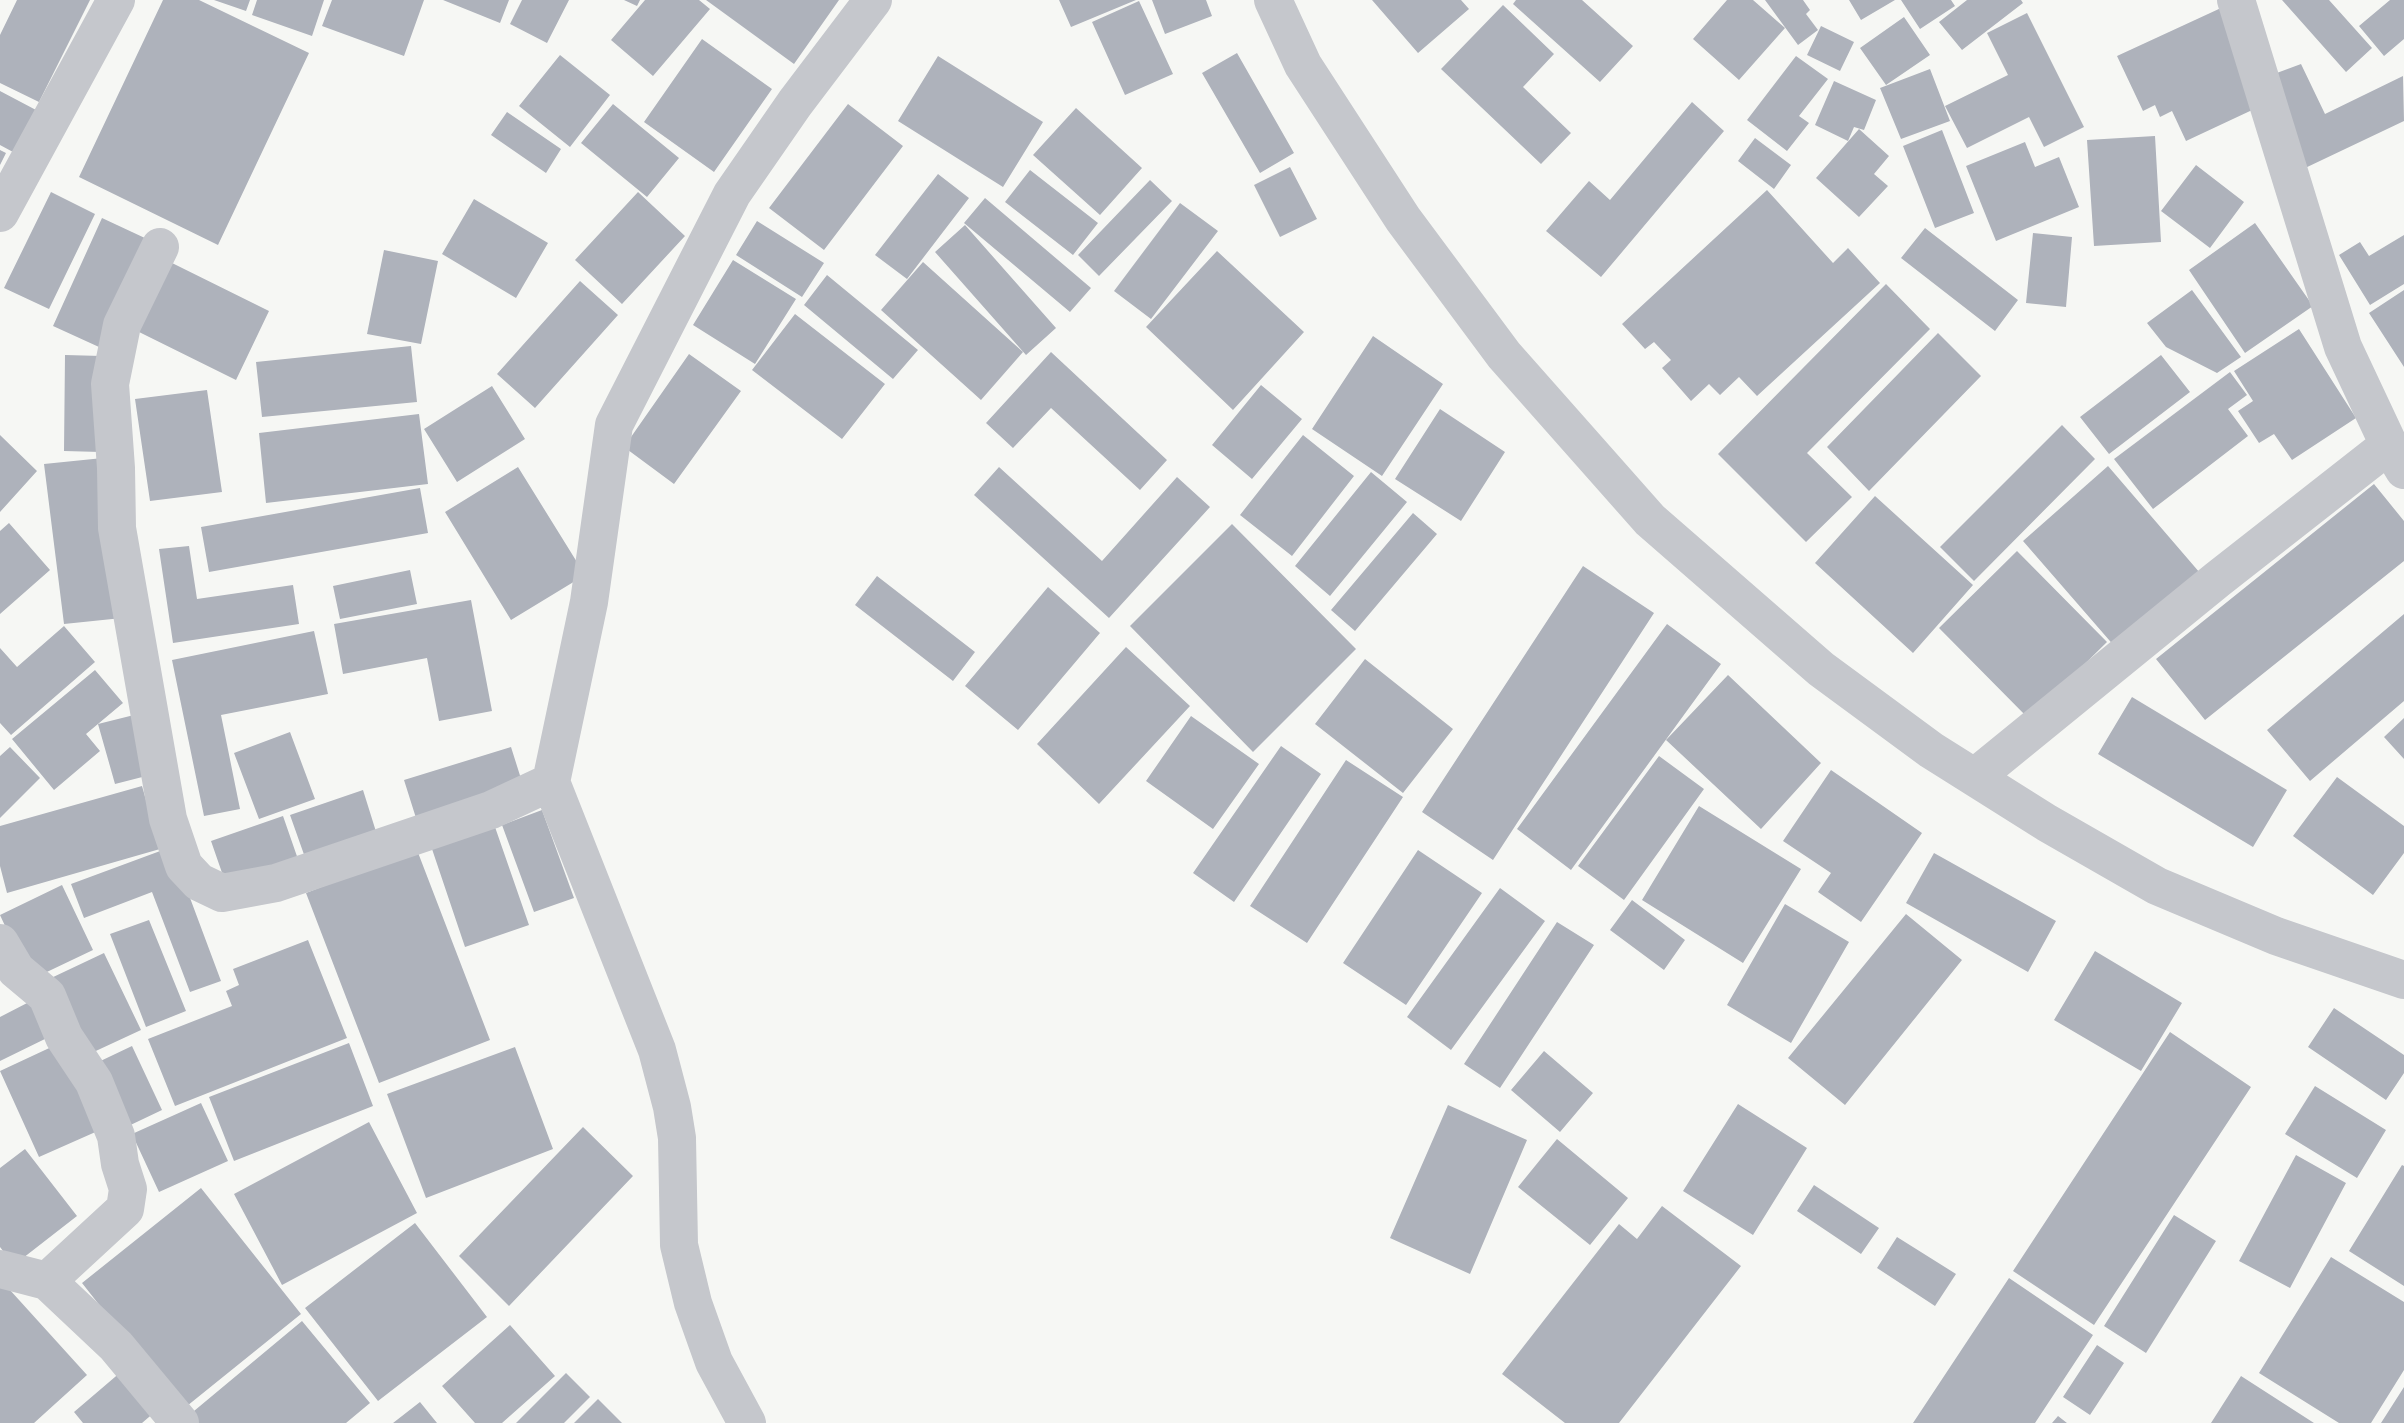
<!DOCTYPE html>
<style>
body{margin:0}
canvas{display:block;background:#f6f7f4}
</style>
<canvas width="2404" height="1423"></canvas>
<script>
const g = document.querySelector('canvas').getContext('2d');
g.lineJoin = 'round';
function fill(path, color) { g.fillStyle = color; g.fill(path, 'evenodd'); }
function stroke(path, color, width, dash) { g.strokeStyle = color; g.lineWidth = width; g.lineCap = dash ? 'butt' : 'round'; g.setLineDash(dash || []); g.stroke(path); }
const building = new Path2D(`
 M17 0H90L39 102 0 83V35Z
 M163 0H199L309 53 218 245 79 177Z
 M214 0H250L246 11Z
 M257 0H324L312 36 252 15Z
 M332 0H424L404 56 322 26Z
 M443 0H509L500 23Z
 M522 0H569L547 43 510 24Z
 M624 0H640L637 6Z
 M645 0H699L710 9 653 76 611 40Z
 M706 0H839L794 64Z
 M1059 0H1136L1071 27Z
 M1152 0H1206L1212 16 1165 34Z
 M1372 0H1461L1469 9 1418 53Z
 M1516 0H1582L1633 46 1600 82 1513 4Z
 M1727 0H1753L1785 28 1739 80 1693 39Z
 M1765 0H1803L1810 10 1806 14 1818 30 1798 45Z
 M1849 0H1895L1861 20Z
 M1901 0H1951L1955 6 1920 29Z
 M1967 0H2021L2023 3 1962 50 1939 22Z
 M2282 0H2329L2372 48 2346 72Z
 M2390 0H2404V39L2384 56 2359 26Z
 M1139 1 1173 74 1125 95 1092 22Z
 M1503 5 1554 54 1523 87 1571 133 1541 164 1441 69Z
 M2221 8 2265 104 2186 141 2172 111 2160 117 2155 105 2143 111 2117 56Z
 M2027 13 2084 127 2044 147 2029 117 1967 148 1945 106 2008 75 1987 33Z
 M1904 17 1930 55 1886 85 1860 48Z
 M1821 26 1854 42 1840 71 1807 55Z
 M702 39 772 89 714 172 644 122Z
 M1237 53 1294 153 1260 173 1202 73Z
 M560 55 610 95 570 147 519 106Z
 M938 56 1043 122 1003 187 898 121Z
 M1796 56 1828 79 1799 116 1809 123 1787 151 1747 120Z
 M2301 64 2325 114 2403 76 2404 121 2303 169 2266 77Z
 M1930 69 1950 121 1901 139 1880 88Z
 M1834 81 1876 100 1864 130 1854 127 1848 141 1815 125Z
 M0 91 36 110 13 152 0 145Z
 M1692 102 1724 131 1601 277 1546 231 1589 181 1610 200Z
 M613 104 679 158 647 197 581 143Z
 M848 104 903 146 824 250 769 208Z
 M1076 108 1142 168 1100 215 1033 155Z
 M507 112 561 149 546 173 491 135Z
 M1859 129 1889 156 1874 174 1888 186 1859 217 1816 178Z
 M1942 130 1974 213 1935 228 1903 146Z
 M2155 136 2161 242 2094 246 2087 140Z
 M1755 138 1791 165 1774 189 1738 161Z
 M2025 142 2035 167 2059 157 2079 207 1996 241 1966 166Z
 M0 150 6 153 0 165Z
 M2196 165 2244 202 2210 248 2161 211Z
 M1290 167 1317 219 1280 237 1254 185Z
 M1030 170 1098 223 1073 255 1005 202Z
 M938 174 969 198 907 279 875 255Z
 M1150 180 1172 201 1099 276 1078 255Z
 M1767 190 1833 263 1848 248 1880 283 1757 396 1739 377 1720 395 1709 384 1691 401 1662 368 1671 360 1654 342 1645 349 1622 324Z
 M51 192 95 214 49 309 4 288Z
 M638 192 685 236 622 304 575 260Z
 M985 198 1091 288 1070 312 964 223Z
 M474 199 548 243 516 298 442 254Z
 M1180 203 1218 231 1151 319 1114 291Z
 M102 218 147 239 99 347 53 326Z
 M757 221 824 263 802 297 736 255Z
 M2255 223 2313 306 2245 353 2189 270Z
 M965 225 1056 328 1026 355 935 252Z
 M1925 228 2018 300 1995 331 1901 258Z
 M2033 233 2072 237 2066 307 2026 303Z
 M2404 235V284L2370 305 2339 255 2360 242 2369 256Z
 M384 250 438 261 421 344 367 334Z
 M1217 251 1304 332 1233 410 1146 327Z
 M733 260 796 299 755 364 693 325Z
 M168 261 269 311 236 380 135 330Z
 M923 262 1023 352 981 400 881 310Z
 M827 275 918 350 893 379 804 305Z
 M580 281 618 315 535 408 497 374Z
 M1886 284 1930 329 1807 453 1852 497 1806 542 1718 454Z
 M2192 290 2241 357 2217 373 2166 347 2147 323Z
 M2404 290V367L2369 313Z
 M795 314 885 384 842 439 752 370Z
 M2299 329 2356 418 2292 460 2274 434 2259 443 2238 411 2253 401 2234 371Z
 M1938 333 1981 376 1869 491 1827 447Z
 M1373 336 1443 384 1382 476 1312 429Z
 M411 346 417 402 262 417 256 362Z
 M1051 352 1167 460 1140 490 1051 408 1013 448 986 423Z
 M689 354 741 391 674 484 624 447Z
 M65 355 102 356 101 452 64 451Z
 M2161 355 2190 392 2109 454 2080 417Z
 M2230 372 2247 395 2228 409 2248 436 2153 509 2114 459Z
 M1261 385 1302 419 1252 479 1212 445Z
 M492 386 525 439 457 482 424 429Z
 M207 390 222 492 150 501 135 399Z
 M1440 409 1505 452 1461 521 1395 479Z
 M419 414 428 484 266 503 259 433Z
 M2062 425 2095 459 1974 581 1940 547Z
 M0 435 37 471 0 512Z
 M1303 435 1354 476 1292 556 1240 515Z
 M103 458 122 618 64 624 44 464Z
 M2108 466 2200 573 2116 648 2023 541Z
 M518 467 585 575 511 620 445 512Z
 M999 467 1102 561 1177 477 1210 507 1109 618 974 495Z
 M1371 472 1407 502 1330 596 1295 566Z
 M2374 484 2404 521V561L2205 720 2156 659Z
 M420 488 428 533 209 572 201 527Z
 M1875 496 1973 585 1913 653 1815 563Z
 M1413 513 1437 534 1355 631 1331 610Z
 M9 523 50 570 0 614V531Z
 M1232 524 1356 649 1253 752 1130 626Z
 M189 546 197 599 293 585 299 624 173 643 159 549Z
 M2017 551 2107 642 2029 719 1939 628Z
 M1583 566 1654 613 1493 860 1422 812Z
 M410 570 417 604 340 619 333 586Z
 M877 576 975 652 953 681 855 605Z
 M1048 587 1100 633 1018 730 965 686Z
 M471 600 492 711 439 721 427 658 343 674 334 624Z
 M2404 614V701L2310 781 2267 730Z
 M1667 624 1721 664 1571 870 1517 829Z
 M64 626 95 662 11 735 0 723V648L17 667Z
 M314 631 328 694 221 715 240 809 204 816 172 660Z
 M1126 647 1190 706 1099 804 1037 744Z
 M1365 659 1453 729 1403 793 1315 724Z
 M95 670 123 703 86 734 100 751 54 790 12 739Z
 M1728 675 1821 763 1761 829 1666 740Z
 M2132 697 2287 790 2253 847 2098 754Z
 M138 714 154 774 115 784 98 724Z
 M1191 716 1259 764 1213 829 1146 781Z
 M2404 718V759L2384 737Z
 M290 732 315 799 259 819 234 753Z
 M1281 746 1321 774 1234 902 1193 873Z
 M10 747 40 778 0 818V756Z
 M511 747 523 785 416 818 404 780Z
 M1659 756 1704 789 1624 900 1578 866Z
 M1346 760 1403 797 1307 943 1250 906Z
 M1831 770 1922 833 1861 922 1818 892 1831 873 1783 841Z
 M2337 777 2404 826V853L2373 895 2293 836Z
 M142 786 160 849 7 893 0 866V826Z
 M363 790 378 838 307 863 290 815Z
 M1699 806 1801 869 1743 963 1642 900Z
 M542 810 574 898 534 912 502 825Z
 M283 816 300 865 228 890 211 841Z
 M495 827 529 925 465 947 432 849Z
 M171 847 221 981 190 992 152 892 84 918 71 884Z
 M417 850 490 1040 379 1083 306 893Z
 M1418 850 1482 893 1406 1005 1343 963Z
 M1934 853 2056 921 2028 972 1906 903Z
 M62 885 93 950 30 980 0 915Z
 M1500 888 1545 921 1451 1050 1407 1017Z
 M1632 900 1685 940 1664 970 1610 930Z
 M1785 904 1849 942 1791 1043 1727 1005Z
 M1906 914 1962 960 1845 1105 1788 1058Z
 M149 920 186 1011 146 1027 110 934Z
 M1557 922 1594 945 1500 1088 1464 1064Z
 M308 940 347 1038 175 1106 148 1039 232 1006 226 991 239 985 233 969Z
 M2095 951 2182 1003 2141 1071 2054 1020Z
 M104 953 141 1030 85 1056 49 979Z
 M31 1001 49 1037 0 1061V1017Z
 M2334 1008 2404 1055V1073L2386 1100 2308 1047Z
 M2170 1032 2251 1087 2094 1325 2013 1271Z
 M60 1043 100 1130 39 1157 0 1071Z
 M349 1043 373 1106 234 1161 209 1097Z
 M132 1046 162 1110 120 1130 90 1066Z
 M515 1047 553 1149 426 1198 387 1094Z
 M1544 1051 1593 1093 1560 1132 1511 1090Z
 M2315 1086 2386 1130 2357 1178 2285 1134Z
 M201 1103 228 1161 159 1192 132 1134Z
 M1738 1104 1807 1148 1753 1235 1683 1191Z
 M1448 1105 1527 1140 1470 1274 1390 1238Z
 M369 1122 417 1213 282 1285 234 1194Z
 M583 1127 633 1176 509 1306 459 1256Z
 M1557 1139 1628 1198 1590 1245 1518 1187Z
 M25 1149 77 1216 14 1265 0 1247V1168Z
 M2296 1155 2346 1183 2290 1288 2239 1261Z
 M2402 1165 2404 1166V1286L2349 1251Z
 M1814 1185 1879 1228 1861 1254 1797 1211Z
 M201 1188 301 1314 182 1410 82 1283Z
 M1662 1206 1741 1266 1619 1423H1565L1502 1374 1619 1224 1637 1239Z
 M2174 1215 2216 1241 2146 1353 2104 1326Z
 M415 1223 487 1317 378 1401 305 1308Z
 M1897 1237 1956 1274 1935 1306 1877 1268Z
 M2331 1257 2404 1302V1370L2371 1423H2339L2259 1373Z
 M2009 1278 2093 1335 2035 1423H1913Z
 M0 1279 87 1375 34 1423H0Z
 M302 1321 370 1403 346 1423H193L188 1416Z
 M510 1325 555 1376 502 1423H475L442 1386Z
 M2097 1345 2124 1363 2090 1415 2063 1397Z
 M122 1371 156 1411 142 1423H83L74 1412Z
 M566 1373 590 1397 564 1423H516Z
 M2241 1376 2314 1423H2211Z
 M2404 1387V1423H2381Z
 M598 1399 622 1423H574Z
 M420 1402 437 1423H393Z
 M2058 1416 2067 1423H2052Z`);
const minor = new Path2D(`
 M1273 0 1303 65 1403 219 1504 355 1650 520 1821 669 1931 750 2047 823 2157 886 2276 936 2404 980
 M2236 0 2343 347 2389 445 2404 470
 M0 213 116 0
 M160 247 122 325 110 384 116 468 117 528 168 819 184 866 199 882 222 893 276 883 491 810 551 782
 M1975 777 2218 579 2389 445
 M0 943 16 970 47 996 64 1037 94 1082 116 1136 120 1164 128 1189 125 1209 47 1281
 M0 1269 47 1281 116 1346 180 1423
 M747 1423 714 1362 693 1303 679 1245 677 1138 672 1107 657 1050 551 782 589 602 614 425 732 194 795 103 873 0`);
fill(building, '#aeb2bb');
stroke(minor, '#c5c7cc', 38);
</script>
